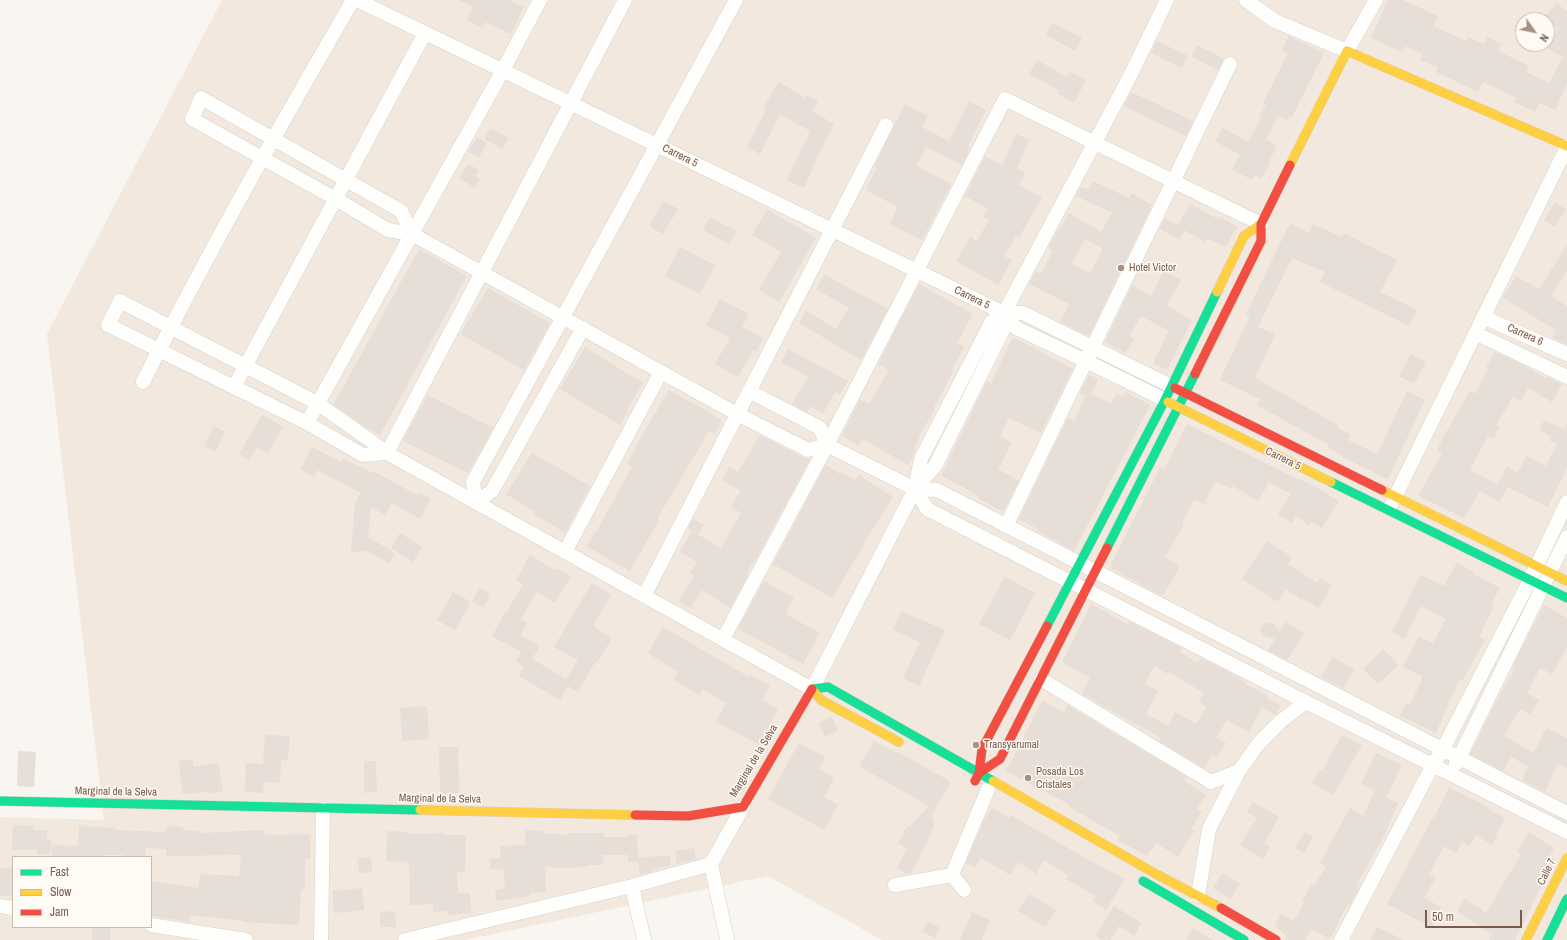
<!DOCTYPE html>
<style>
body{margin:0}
#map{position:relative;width:1567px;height:940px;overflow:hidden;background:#f9f5f0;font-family:"Archivo Narrow",sans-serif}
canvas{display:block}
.legend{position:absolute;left:12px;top:856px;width:140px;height:72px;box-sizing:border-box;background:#fffaf3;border:1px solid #cabbb1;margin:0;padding:5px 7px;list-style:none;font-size:12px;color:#7a5c4d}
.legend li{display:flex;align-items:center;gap:8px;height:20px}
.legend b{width:20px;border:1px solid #cabbb1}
.north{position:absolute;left:1515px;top:12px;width:40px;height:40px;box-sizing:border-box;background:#fffaf3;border:1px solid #cabbb1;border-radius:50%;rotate:123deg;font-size:11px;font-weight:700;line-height:16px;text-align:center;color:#7a5c4d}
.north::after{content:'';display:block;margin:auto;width:14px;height:18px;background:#a69286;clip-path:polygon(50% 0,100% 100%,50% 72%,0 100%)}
.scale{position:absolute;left:1425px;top:910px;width:97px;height:18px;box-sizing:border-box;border:2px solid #7a5c4d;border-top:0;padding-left:5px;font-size:12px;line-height:14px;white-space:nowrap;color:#7a5c4d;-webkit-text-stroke:3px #fffaf3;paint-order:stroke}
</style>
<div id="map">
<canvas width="1567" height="940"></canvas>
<ul class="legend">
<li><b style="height:5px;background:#16e098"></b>Fast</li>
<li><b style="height:5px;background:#ffcf43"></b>Slow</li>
<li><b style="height:5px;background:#f24e42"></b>Jam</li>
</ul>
<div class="north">N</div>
<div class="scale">50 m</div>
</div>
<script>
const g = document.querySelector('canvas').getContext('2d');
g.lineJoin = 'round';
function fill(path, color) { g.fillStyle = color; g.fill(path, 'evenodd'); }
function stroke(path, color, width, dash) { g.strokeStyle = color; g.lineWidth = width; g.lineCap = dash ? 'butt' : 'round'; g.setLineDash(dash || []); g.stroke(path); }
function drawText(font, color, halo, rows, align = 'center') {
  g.font = font + ' "Archivo Narrow",sans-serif'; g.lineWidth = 3; g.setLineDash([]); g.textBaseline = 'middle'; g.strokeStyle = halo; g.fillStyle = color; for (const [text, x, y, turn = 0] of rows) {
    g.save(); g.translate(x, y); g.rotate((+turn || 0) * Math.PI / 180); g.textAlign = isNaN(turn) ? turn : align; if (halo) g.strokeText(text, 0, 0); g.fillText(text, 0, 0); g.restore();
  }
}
const residential = new Path2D(`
 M222 0H1567V940H882L768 876 465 940H0V817L104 820 47 334ZM1523 20H1547V44H1523ZM13 857H151V927H13Z`);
const building = new Path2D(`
 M458 0H509L524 7 511 34 485 22 483 28 467 20 473 7Z
 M1388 0H1403L1438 16 1433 26 1466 41 1468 37 1484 44 1487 37 1502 44 1498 51 1529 66 1526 72 1549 83 1563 57 1547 48 1558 29 1544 19 1556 3 1567 11V84L1555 110 1540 103 1535 112 1514 102 1516 98 1483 82 1478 92 1436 72 1438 67 1420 60 1423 54 1405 46 1402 52 1371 38Z
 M1052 23 1082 38 1075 51 1046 35Z
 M1289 36 1324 53 1292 117 1289 116 1287 120 1278 116 1266 139 1277 146 1269 161 1271 162 1261 178 1255 175 1252 180 1232 169 1240 155 1215 141 1223 128 1248 142 1261 119 1259 117 1266 105 1263 103 1288 53 1282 50Z
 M1157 41 1188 56 1182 68 1151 53Z
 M1197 45 1224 59 1218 70 1192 57Z
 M1037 60 1067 77 1070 72 1086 80 1074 103 1058 94 1060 91 1029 74Z
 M779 82 805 98 807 95 818 101 812 111 834 124 823 145 804 188 787 180 810 131 780 114 760 154 747 147 766 110 763 108Z
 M1131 92 1193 121 1186 136 1124 106Z
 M969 101 986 110 968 146 970 148 962 165 926 147 916 166 951 184 922 240 890 224 898 207 865 190 877 168 874 167 905 104 928 116 922 127 949 141Z
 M490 128 509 138 502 149 484 139Z
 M1016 134 1030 140 1017 168 1025 173 1019 185 1042 198 1019 237 1016 236 1004 256 1012 260 998 285 956 261 970 237 977 241 989 220 983 217 988 209 965 196 985 156 1002 165Z
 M477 137 487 143 479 157 468 152Z
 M468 164 479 170 475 176 480 179 475 188 459 178Z
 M1093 181 1129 198 1131 193 1152 205 1089 336 1060 322 1069 304 1029 284 1036 271 1041 274 1053 251 1048 248 1069 213 1101 232 1112 213 1076 196 1081 187 1088 190ZM1085 239 1103 249 1090 273 1072 264Z
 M663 201 678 209 663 234 649 226Z
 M1555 203 1566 209 1555 227 1544 220Z
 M1190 204 1218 219 1220 217 1238 227 1234 231 1226 247 1207 238 1205 242 1184 230 1179 239 1160 229 1165 218 1178 225Z
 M767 209 816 238 779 302 759 290 781 252 752 235Z
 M710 217 736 231 729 244 703 230Z
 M1290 223 1309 233 1313 224 1342 237 1344 233 1397 260 1380 292 1417 310 1409 326 1320 282 1325 272 1292 258 1258 327 1275 334 1255 378 1338 425 1337 427 1351 435 1348 440 1377 454 1407 391 1425 400 1388 479 1342 457V456L1328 447 1329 445 1257 405 1260 399 1220 380 1250 316 1246 314Z
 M1567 245V270L1551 296 1567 306V345L1552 338 1556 330 1503 298 1516 276 1539 289Z
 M680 247 715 265 700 294 665 276Z
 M419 249 467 276 380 435 366 427 334 404Z
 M1164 271 1181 280 1167 306 1192 320 1167 370 1153 363 1169 331 1141 316 1129 336 1134 339 1126 353 1105 342 1132 285 1151 296Z
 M825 275 888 309 861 360 799 323 806 311 836 329 849 308 816 289Z
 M919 284 973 314 957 343 965 347 952 369 954 370 934 408 935 409 920 434H921L914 448 916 450 908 465 863 439 858 446 842 435 860 399 869 404 889 370 878 364Z
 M488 288 550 323 524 370 460 334Z
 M720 299 749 314 742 327 763 338 757 352 753 350 738 377 715 364 730 338 706 325Z
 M1013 337 1046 354V355L1073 369 1041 433 1009 418 1000 436 1012 443 998 469 1019 481 1003 512 978 498 979 497 963 487 941 476 987 381 991 383Z
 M585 347 643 383 626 411 628 412 620 425 560 389Z
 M788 349 848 381 840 394 835 392 823 413 810 406 807 412 792 404 808 377 781 362Z
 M1495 352 1525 366 1546 379 1547 377 1562 384 1552 402 1528 388 1521 401 1513 397 1496 425 1500 427 1493 439 1488 436 1470 470 1497 484 1507 467 1518 473 1526 456 1546 466 1557 444 1550 441 1552 436 1540 430 1544 420 1564 429 1567 422V468L1548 507 1508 487 1499 502 1480 491 1464 518 1418 496 1442 453 1437 450 1445 434 1470 391 1475 394 1488 370 1486 368Z
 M1411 354 1426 362 1414 384 1399 376Z
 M1089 375 1098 379 1091 394 1111 404 1117 393 1123 397 1126 392 1150 405 1074 551 1038 531V529L1019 519 1068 418 1074 421 1086 395 1080 393Z
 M669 390 722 420 715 434 709 431 657 519 659 520 630 571 586 546 595 532H596L632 467 627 464 636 448 635 447Z
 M428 395 493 428 468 473 403 441Z
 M262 415 283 427 267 453 257 447 249 460 239 454Z
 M1187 424 1299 480 1300 479 1314 486 1339 501 1322 528 1311 522 1309 525 1296 516 1292 523 1278 515 1291 494 1269 483 1258 501 1233 486 1231 489 1216 481 1204 504 1195 500 1193 501 1182 523 1184 525 1165 557 1180 566 1163 596 1112 569 1110 566 1160 468 1164 470Z
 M214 426 225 432 215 452 204 446Z
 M760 435 804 458 810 459 758 555 747 572 749 573 730 608 702 590 691 608 679 601 694 576 690 573 697 562 680 552 692 531 721 548 741 513 731 507 741 491 722 480 729 467 738 472Z
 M312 447 341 462 343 458 372 473 373 471 417 495 418 492 431 499 420 519 392 503 385 515 371 507 368 537 395 553 389 564 368 551 351 552 355 503 361 493 317 470 314 477 300 470Z
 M532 453 590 486 565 533 534 514 535 512 506 494Z
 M826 465 840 474 841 472 855 480 859 475 893 497 864 543H865L832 598 773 564Z
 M693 519 704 525 698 534 688 528Z
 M400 533 422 547 413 562 391 548Z
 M1267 541 1292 557 1288 564 1317 583 1320 578 1332 586 1318 608 1302 598 1301 600 1286 589 1278 602 1242 579Z
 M530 555 555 570 556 568 571 576 555 603 536 592 521 619 527 623 521 635 540 646 532 659 566 679 578 660 554 647 592 583 611 594 593 626 612 638 597 663 595 662 578 692 568 686 560 700 519 676 524 667 516 661 521 652 492 636 506 611 507 612 523 584 516 580Z
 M1457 563 1474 572 1473 574 1500 588 1491 604 1494 606 1479 637 1485 640 1462 681 1459 680 1436 733 1400 716 1406 703 1410 705 1423 677 1403 667 1419 636 1433 643 1446 619 1421 606 1405 639 1392 632 1420 575 1444 586Z
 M1005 577 1035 593 1010 640 979 624Z
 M764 581 794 598 785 614 820 633 803 664 738 629Z
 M480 588 490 594 483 607 472 601Z
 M453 592 471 602 455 630 437 620Z
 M1091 604 1127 624 1129 621 1182 648 1180 652 1198 663 1201 658 1223 669 1246 682 1245 684 1268 696 1267 698 1281 706 1275 715 1262 707 1249 732 1227 720 1216 737 1226 743 1217 757 1212 754 1204 768 1159 741 1161 738 1082 694 1090 678 1062 662ZM1154 666 1168 674 1169 672 1204 693 1199 702 1207 707 1196 724 1175 712 1168 726 1146 714 1158 691 1145 684Z
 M1544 605 1567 618V647L1552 674 1540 668 1527 693 1539 700 1530 715 1520 709 1504 736 1534 753 1546 728 1567 738V768L1558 764 1545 792 1522 780 1528 766 1511 757 1503 771 1470 754 1494 706 1514 670 1512 668Z
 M901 611 945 630 919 686 903 678 920 642 893 630Z
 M1269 622 1273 623 1280 632 1286 622 1304 634 1287 660 1268 650 1275 639 1264 636 1261 632V627L1264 624Z
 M663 627 749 677 750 675 770 686 762 700 778 709 760 745 716 722 726 703 702 689 699 695 674 680 678 672 648 653Z
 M1383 649 1398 665 1378 684 1363 669Z
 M1333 657 1354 670 1343 688 1321 677Z
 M1042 701 1064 712 1068 705 1070 707 1187 777 1184 781 1206 795 1197 809 1202 812 1191 829 1194 831 1178 857 1156 843 1147 856 1118 840 1120 836 1069 807 1070 805 1004 770 1010 764Z
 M427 706 429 739 402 741 400 708Z
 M830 717 833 719 838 731 825 737 819 723Z
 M265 735 290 736 288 760H281L280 783 264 782 263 793 245 792 246 763 263 764Z
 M1342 735 1362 745 1333 795 1312 783 1320 769 1322 771Z
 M874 741 894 752 900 753 951 782 931 816 934 819V826L912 873 907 874 897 869 907 848 898 843 907 826 909 827 929 806 859 766Z
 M799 743 825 757 819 769 834 778 824 797 838 805 824 830 768 799Z
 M439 747H458L459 793 440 794Z
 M18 751 36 752 34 787 17 786Z
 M1376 753 1402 765 1386 798 1398 803 1384 836 1357 884 1360 886 1350 904 1349 903 1338 922H1339L1330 939 1311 929 1305 940H1287L1285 934 1275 926 1281 914 1294 921 1304 903 1302 901 1312 884 1315 885 1326 866 1320 863 1350 808 1363 816 1375 790 1361 784Z
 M193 759 194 767 218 763 223 791 208 794 207 792 183 794 178 761Z
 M364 761H376L377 792 364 793Z
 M1449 787 1489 807 1488 809 1505 818 1496 835 1497 836 1493 845 1475 835 1470 846 1462 842 1456 853 1444 846 1429 874 1436 877 1424 898 1441 907 1431 927 1387 904 1433 817 1434 818Z
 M1253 802 1279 817 1264 843 1270 847 1263 859 1240 845 1257 818 1247 812Z
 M992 808 1009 818 1011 815 1080 855 1125 879 1106 910 1093 902 1096 896 1066 879 1068 875 1044 860 1036 874 1018 862 1010 875 981 858 975 868 966 863 983 822Z
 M13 825 33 826V830H47V839H51L50 854H37V850H12Z
 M79 826 115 828 114 830 166 832 167 826 183 827V830L202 831V833L264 830 265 835 310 834V858L305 859V889H301L299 925 243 922V921L191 915 190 922 151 916V881L199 888 200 874 239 876 241 855 166 856V849L146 848 145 857H124V855H104V857H52V845L78 846Z
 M526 830 542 831V833L568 835V833H604V837H627V835H637L638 857 670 856V866L652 870V872L640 875 638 862H628V855H603V865H586V867L557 868 545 867 546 892 529 893 530 896 497 901 495 890 505 888 503 869H490V858H501L500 846 525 845Z
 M387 831 408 832V834L445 833V835H466L465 873 457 872 458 893H470L471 913 448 915V911L433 912V904L410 905 409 862 386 861Z
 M1304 832 1313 837 1304 853 1295 848Z
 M1528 832 1554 848 1549 857 1554 860 1515 940H1489L1492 935 1457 911 1465 899 1486 913 1521 854 1517 852Z
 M694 848 696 859 677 864 675 851Z
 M371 857 372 872 359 873 358 858Z
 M0 868H13V896H0Z
 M1223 873 1240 884 1230 899 1213 888Z
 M362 888 364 910 334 913 332 891Z
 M1029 894 1056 910 1045 927 1018 911Z
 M1114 906 1141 923 1134 936 1119 926 1110 940H1102L1096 936Z
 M395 911 396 927H380V912Z
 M972 912 990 920 982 940H960Z
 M928 922 940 928 935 938 922 931Z
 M92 927H110V940H92Z
 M1377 927 1404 940H1370Z
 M1193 928 1213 940H1186Z`);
const street = new Path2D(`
 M357 0 1004 313 1016 328 1086 361 1165 400
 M625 0 387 453 812 689 915 489 935 466 1004 328V313
 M1167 0 1129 78 1004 313 992 321 921 459 915 489 927 509 1306 702 1567 832
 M1246 0 1275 21 1347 51 1376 0
 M201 98 401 211 412 234 388 230 336 199 192 119Z
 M412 234 737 414 808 450 827 445 820 428 749 391
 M120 301 317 403 371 441 387 453 363 455 307 423 108 325Z
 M1004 313H1023L1171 386
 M1483 317 1567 354
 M583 328 492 491 476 502 473 482 736 0
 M1475 333 1567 377
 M143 382C208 252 280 126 353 0
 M234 387 425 33
 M307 423 503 70 540 0
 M827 445 915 489 937 490 1567 813
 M1391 505 1567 147
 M1006 526 1230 64
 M565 552 661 372
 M644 596 886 125
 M723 639 827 445 1005 99 1261 224
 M1041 679 1211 782 1239 771
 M1456 764 1567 537
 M711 864 727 940
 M895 885 952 875
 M632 886 644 940
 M964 890 952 875 988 789
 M1198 895 1209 829 1239 771 1258 744 1281 721 1306 702
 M0 906 13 908
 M151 925 246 940
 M321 940 323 809
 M405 940 632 886 711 864 743 807
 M1341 940 1433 765 1443 749 1530 580 1567 502`);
const fast = new Path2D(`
 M1331 482 1567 598
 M1107 548 1195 374
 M1047 626 1165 400 1217 292
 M812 689 828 687 993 781
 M0 801 420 810
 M1143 881 1244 940
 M1547 940 1567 899`);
const slow = new Path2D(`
 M1290 165 1347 51 1567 146
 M1217 292 1244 236 1261 224
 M1168 402 1331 482
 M1382 490 1567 581
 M812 689 821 700 899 742
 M993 781 1156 874 1221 908
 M420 810 635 815
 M1526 940 1567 858`);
const jam = new Path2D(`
 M1195 374 1261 241V224L1290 165
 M1175 388 1382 490
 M979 773 1000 759 1107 548
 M975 781 979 773 982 749 1047 626
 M635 815 688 816 743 807 812 689
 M1221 908 1276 940`);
const markers = [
 [1121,268,4,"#a69286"],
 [976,745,4,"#a69286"],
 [1028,778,4,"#a69286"]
];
const streetNames = [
 ["Carrera 5",680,156,26],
 ["Carrera 5",972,298,26],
 ["Carrera 6",1525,335,24],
 ["Carrera 5",1283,459,26],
 ["Marginal de la Selva",754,761,-59],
 ["Marginal de la Selva",116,792,1],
 ["Marginal de la Selva",440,799,1],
 ["Calle 7",1547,872,-64]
];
const poiNames = [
 ["Hotel Victor",1129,268],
 ["Transyarumal",984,745],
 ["Posada Los",1036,772],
 ["Cristales",1036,785]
];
fill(residential, '#f2e8de');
fill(building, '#e6ded7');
stroke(street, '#d7d1cb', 15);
stroke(fast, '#d9d2cb', 10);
stroke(slow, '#d9d2cb', 10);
stroke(jam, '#d9d2cb', 10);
stroke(street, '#fefefd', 14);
stroke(fast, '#16e098', 9);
stroke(slow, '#ffcf43', 9);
stroke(jam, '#f24e42', 9);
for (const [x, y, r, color] of markers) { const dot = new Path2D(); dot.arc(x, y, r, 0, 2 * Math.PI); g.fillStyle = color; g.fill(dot); stroke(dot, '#fffaf3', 1.5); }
drawText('11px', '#7a5c4d', '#fffaf3', streetNames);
drawText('11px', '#7a5c4d', '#fffaf3', poiNames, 'left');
</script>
